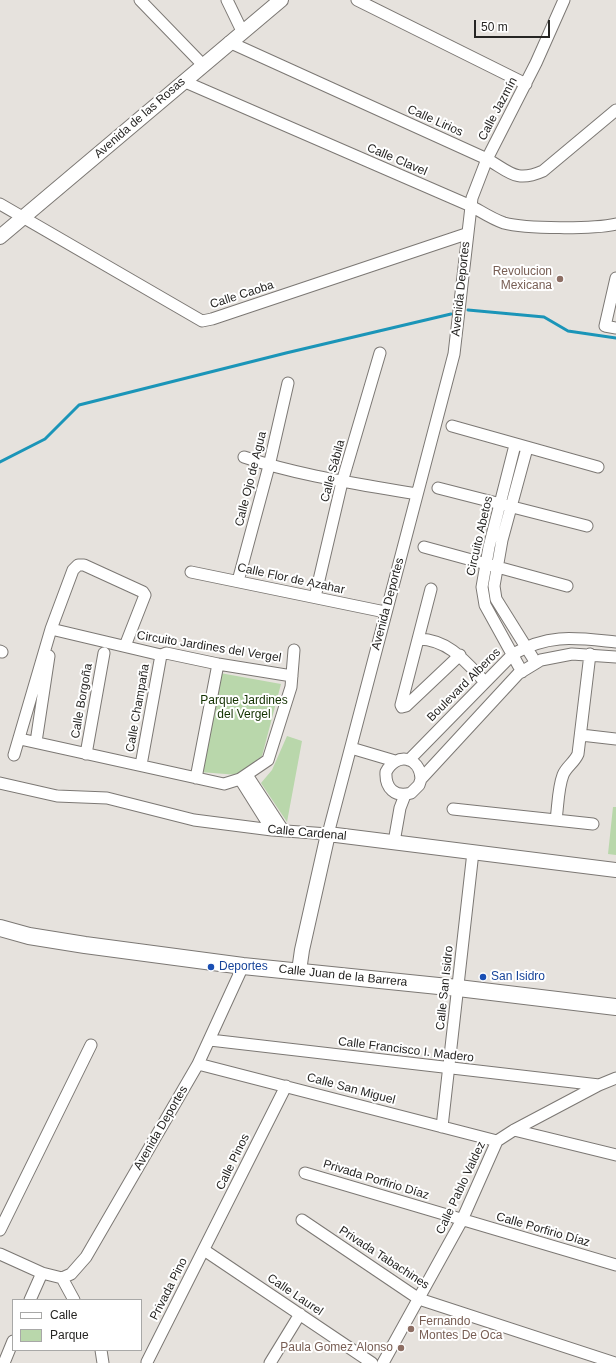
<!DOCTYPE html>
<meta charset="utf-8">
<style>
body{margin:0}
#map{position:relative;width:616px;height:1363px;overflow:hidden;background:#e6e2dd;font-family:Arial,sans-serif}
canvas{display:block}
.legend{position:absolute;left:12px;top:1299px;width:130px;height:52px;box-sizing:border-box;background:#fff;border:1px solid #a8a8a7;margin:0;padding:5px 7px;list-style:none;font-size:12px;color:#262523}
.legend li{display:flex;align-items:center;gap:8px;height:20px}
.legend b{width:20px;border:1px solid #a8a8a7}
.scale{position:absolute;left:474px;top:20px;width:76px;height:18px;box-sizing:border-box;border:2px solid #262523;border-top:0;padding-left:5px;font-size:12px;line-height:14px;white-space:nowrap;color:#262523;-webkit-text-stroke:3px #fff;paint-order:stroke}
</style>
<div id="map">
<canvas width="616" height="1363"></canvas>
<ul class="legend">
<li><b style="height:5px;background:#fff"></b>Calle</li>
<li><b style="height:11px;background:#b9d7ab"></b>Parque</li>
</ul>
<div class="scale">50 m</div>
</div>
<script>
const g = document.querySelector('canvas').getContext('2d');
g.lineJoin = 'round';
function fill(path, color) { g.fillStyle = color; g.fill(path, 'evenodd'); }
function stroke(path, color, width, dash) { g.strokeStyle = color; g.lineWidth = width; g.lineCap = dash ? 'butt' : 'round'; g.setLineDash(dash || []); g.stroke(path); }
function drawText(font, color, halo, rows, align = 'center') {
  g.font = font + ' Arial,sans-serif'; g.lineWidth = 4; g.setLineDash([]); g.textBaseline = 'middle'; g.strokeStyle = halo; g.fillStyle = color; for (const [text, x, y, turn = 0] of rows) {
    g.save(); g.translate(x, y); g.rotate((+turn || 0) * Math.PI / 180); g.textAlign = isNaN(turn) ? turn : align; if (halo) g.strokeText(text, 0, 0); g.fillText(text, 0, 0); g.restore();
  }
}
const green = new Path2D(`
 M220 673 281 684 262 756 238 775 200 772Z
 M287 736 302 741 287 822 261 783 272 770Z
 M613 807H616V855L608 854Z`);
const stream = new Path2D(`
 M468 310 544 317 568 331 616 338
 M0 462 45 439 79 405 286 353 451 314`);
const minor = new Path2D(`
 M140 0 203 65
 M227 0 242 31
 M357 0 526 84
 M229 42 487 159C510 172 516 183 543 171L616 110
 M183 81 471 206C482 212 492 219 504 223 525 229 595 229 616 224
 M0 204 202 321 212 319 466 234
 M616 278 605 326 616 328
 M452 426 598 467
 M515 445 489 547 482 587 485 605 522 672
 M527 448 502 540 494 586 496 599 536 663
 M244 457C300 476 359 484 417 494
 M438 488 587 526
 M424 547 567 586
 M191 572 385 612
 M238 581 269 466 288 383
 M431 589 401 705 402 707 406 706 460 655
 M315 597 342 482 380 353
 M51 629 161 655 166 653 218 664 292 676
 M419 639C449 640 465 661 485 682
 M0 651 2 652
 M581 735 616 739
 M20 739 224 784 240 779 268 760 291 687 294 650
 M36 742 49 656
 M351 748 395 761
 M86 754 104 653
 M14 755 51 629 73 570 78 565H84L143 592 145 595 125 646
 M409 760 513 654C550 633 576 638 616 642
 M141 765 161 655
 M247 775 283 830 287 831
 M196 778 218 664
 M240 779 272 830
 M421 779C420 756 396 752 386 772 385 788 395 798 411 793L419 785 421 779 518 674 541 660 572 654 616 657
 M0 783 57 796 107 798 194 820 272 830 328 834 454 354 472 198 487 159 536 63 564 0
 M453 809 593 824
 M556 820C558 806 558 788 563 775 566 767 574 763 578 754L590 654
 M394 842 400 808 405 795
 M210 1040 599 1085
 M198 1064 497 1141
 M442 1127 473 852
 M514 1130 616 1155
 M305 1173 616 1265
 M302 1220 419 1299 615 1363
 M0 1230 91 1045
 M204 1250 372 1363
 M0 1254 42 1273 62 1278
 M62 1278 71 1274 86 1257 198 1064 243 966
 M62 1278 74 1300
 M30 1300 42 1273
 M101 1350 103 1363
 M147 1362 286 1086
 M4 1363 13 1341
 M270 1363 300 1314
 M383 1363 462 1220 497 1141 514 1130 599 1085 616 1078`);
const tertiary = new Path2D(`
 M0 237 281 0
 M299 971 302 950 328 834 616 870`);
const secondary = new Path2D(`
 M0 928 29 936 85 945 243 966 458 988 616 1007`);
const markers = [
 [560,279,4,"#8d6e63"],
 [211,967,4,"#1a4fb4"],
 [483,977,4,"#1a4fb4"],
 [411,1329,4,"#8d6e63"],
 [401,1348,4,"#8d6e63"]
];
const streetNames = [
 ["Calle Jazmín",498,109,-62],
 ["Avenida de las Rosas",140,118,-41],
 ["Calle Lirios",435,121,24],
 ["Calle Clavel",397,160,23],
 ["Avenida Deportes",461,289,-84],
 ["Calle Caoba",242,295,-18],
 ["Calle Sábila",333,471,-75],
 ["Calle Ojo de Agua",251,479,-76],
 ["Circuito Abetos",480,536,-77],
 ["Calle Flor de Azahar",291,579,12],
 ["Avenida Deportes",388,604,-75],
 ["Circuito Jardines del Vergel",209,647,9],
 ["Boulevard Alberos",464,685,-45],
 ["Calle Borgoña",82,701,-80],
 ["Calle Champaña",138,708,-80],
 ["Calle Cardenal",307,833,5],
 ["Calle Juan de la Barrera",343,976,6],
 ["Calle San Isidro",445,988,-84],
 ["Calle Francisco I. Madero",406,1050,7],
 ["Calle San Miguel",351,1089,15],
 ["Avenida Deportes",161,1128,-60],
 ["Calle Pinos",233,1162,-64],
 ["Privada Porfirio Díaz",376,1180,17],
 ["Calle Pablo Valdez",461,1188,-65],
 ["Calle Porfirio Díaz",543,1230,16],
 ["Privada Tabachines",384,1258,33],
 ["Privada Pino",169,1289,-63],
 ["Calle Laurel",295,1295,34]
];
const educationNames = [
 ["Revolucion",552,272],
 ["Mexicana",552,286],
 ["Fernando",419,1322,"left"],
 ["Montes De Oca",419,1336,"left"],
 ["Paula Gomez Alonso",393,1348]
];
const parkNames = [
 ["Parque Jardines",244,701],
 ["del Vergel",244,715]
];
const transitNames = [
 ["Deportes",219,967],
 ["San Isidro",491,977]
];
fill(green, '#b9d7ab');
stroke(stream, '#1b95b8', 3);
stroke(minor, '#7c7874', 13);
stroke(tertiary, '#7c7874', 16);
stroke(secondary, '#7c7874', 18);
stroke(minor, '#fff', 11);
stroke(tertiary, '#fff', 14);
stroke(secondary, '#fff', 16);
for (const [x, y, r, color] of markers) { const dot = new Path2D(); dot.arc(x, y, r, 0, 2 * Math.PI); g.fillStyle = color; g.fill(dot); stroke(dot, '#fff', 1.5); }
drawText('12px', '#262523', '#fff', streetNames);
drawText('12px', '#785e54', '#fff', educationNames, 'right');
drawText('12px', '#133200', '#fff', parkNames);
drawText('12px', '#164399', '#fff', transitNames, 'left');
</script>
